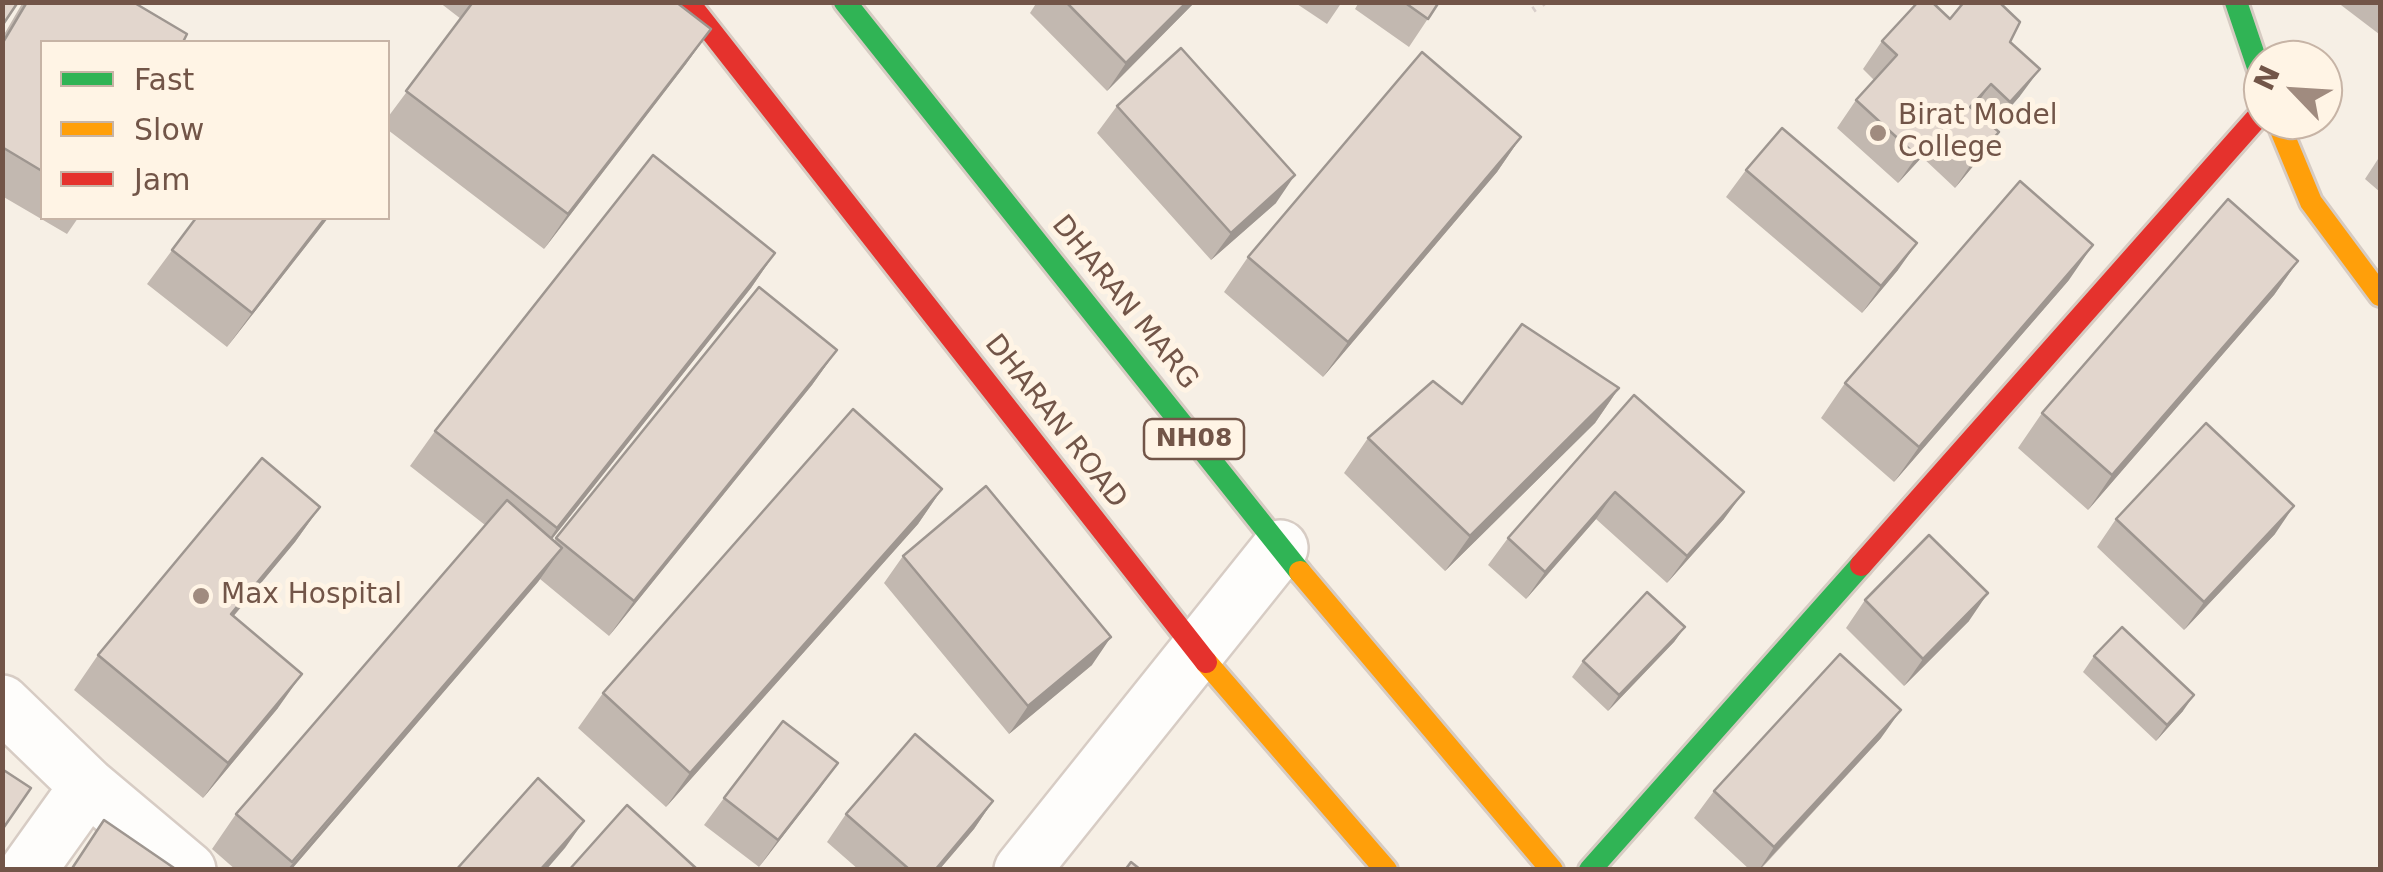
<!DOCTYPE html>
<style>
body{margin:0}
#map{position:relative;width:2383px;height:872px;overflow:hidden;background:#f6efe5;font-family:"DejaVu Sans",sans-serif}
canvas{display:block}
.frame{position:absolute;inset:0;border:5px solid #725548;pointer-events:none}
.legend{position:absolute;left:40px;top:40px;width:350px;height:180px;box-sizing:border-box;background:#fff4e5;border:2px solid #c7b4a6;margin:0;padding:12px 18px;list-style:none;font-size:30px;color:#725548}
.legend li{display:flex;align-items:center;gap:20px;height:50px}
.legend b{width:50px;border:2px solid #c7b4a6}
.north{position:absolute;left:2243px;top:40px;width:100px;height:100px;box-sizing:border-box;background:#fff4e5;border:2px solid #c7b4a6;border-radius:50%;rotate:295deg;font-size:28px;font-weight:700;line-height:40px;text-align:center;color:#725548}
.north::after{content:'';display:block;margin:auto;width:35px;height:45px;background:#a08b7f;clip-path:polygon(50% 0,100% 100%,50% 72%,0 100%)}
</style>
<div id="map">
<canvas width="2383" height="872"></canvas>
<div class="frame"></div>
<ul class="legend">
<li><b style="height:12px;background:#30b455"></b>Fast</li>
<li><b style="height:12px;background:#ff9f0a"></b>Slow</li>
<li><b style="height:12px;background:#e5322d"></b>Jam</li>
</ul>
<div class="north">N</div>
</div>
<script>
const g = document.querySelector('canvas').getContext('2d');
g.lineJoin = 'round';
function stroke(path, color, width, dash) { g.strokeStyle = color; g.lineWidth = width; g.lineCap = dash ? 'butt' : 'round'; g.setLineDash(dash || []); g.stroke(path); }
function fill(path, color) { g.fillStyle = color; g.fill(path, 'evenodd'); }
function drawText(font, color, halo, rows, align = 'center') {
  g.font = font + ' "DejaVu Sans",sans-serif'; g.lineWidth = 10; g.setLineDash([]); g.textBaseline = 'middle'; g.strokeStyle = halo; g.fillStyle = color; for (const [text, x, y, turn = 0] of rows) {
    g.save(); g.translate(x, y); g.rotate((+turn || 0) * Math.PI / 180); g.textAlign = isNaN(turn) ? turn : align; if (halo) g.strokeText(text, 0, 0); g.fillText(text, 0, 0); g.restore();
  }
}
const path = new Path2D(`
 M1533 10 1545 2`);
const street = new Path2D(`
 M2 703 88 786 188 870
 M28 870 88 786
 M1022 870 1280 548`);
const fast = new Path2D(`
 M845 2 1300 572
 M2236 2 2263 82
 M1590 870 1861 565`);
const slow = new Path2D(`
 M2277 120 2311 202 2380 295
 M1300 572 1552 870
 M1206 662 1386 870`);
const jam = new Path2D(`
 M688 2 1206 662
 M1861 565 2263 111`);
const wall = new Path2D(`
 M23 2H133L42 42V218H78L67 234 2 196V38Z
 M439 2H676L711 29 686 64 544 249 388 130V117L461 19Z
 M1037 2H1195L1107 91 1030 13Z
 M1294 2H1342L1327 24Z
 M1359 2H1439L1409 47 1355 9Z
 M1918 2H1939L1936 6 1950 19 2010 42 2020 96 1993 127 1999 132 1979 159 1955 188 1922 157 1898 183 1837 128 1856 100 1874 80 1863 69 1882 41Z
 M2337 2H2380V32L2379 34Z
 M1117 106 1276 203 1211 260 1097 133Z
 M1521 137 1497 172 1323 377 1224 292 1248 257Z
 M2380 156V192L2365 179Z
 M1746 170 1898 270 1862 313 1726 197Z
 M196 218H328L227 347 147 284Z
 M775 253 751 288 552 539 554 541 759 287 837 350 812 385 609 636 540 579 291 870H236L212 849 236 814 485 525 410 466 435 431Z
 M2298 261 2274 295 2088 510 2018 448 2042 413Z
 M2069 280 1894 482 1821 418 1845 383Z
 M1619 388 1595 423 1445 571 1344 473 1368 438 1462 404Z
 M1634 395 1724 519 1667 583 1596 519 1526 599 1488 565 1508 538Z
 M942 489 918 524 666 807 578 728 603 693Z
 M320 507 295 542 233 617 278 708 203 798 74 690 98 655Z
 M2116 519 2275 534 2184 630 2097 547Z
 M903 556 1092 665 1009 734 884 583Z
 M1865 600 1969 621 1904 686 1846 628Z
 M1685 627 1674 642 1608 711 1572 677 1583 661Z
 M2094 656 2183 711 2156 741 2083 672Z
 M1881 738 1760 870H1750L1694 818 1714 791Z
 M838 763 759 867 704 825 724 798Z
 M993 801 974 829 939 870H859L827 842 846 814Z`);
const shadedWall = new Path2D(`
 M1187 2H1195L1107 91 1126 63Z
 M711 29 686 64 544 249 568 214Z
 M2040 69 2020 96 1991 129 2010 102Z
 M1991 84 1972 111 1970 107Z
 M1941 130 1922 157 1898 183 1917 156Z
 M1999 132 1979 159 1955 188 1974 160Z
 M1521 137 1497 172 1323 377 1348 342Z
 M1295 175 1276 203 1211 260 1231 233Z
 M325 218H328L227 347 252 313Z
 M1917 243 1898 270 1862 313 1881 286Z
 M2093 245 2069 280 1894 482 1919 447Z
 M775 253 751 288 533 563 557 528Z
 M2298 261 2274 295 2088 510 2112 475Z
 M837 350 812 385 609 636 634 601Z
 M1619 388 1595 423 1445 571 1470 536Z
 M942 489 918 524 666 807 690 773Z
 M1615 492 1596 519 1526 599 1545 572Z
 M1744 492 1724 519 1667 583 1687 556Z
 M2294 506 2275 534 2184 630 2204 602Z
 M320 507 295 542 206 649 231 614Z
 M562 548 538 582 291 870H287Z
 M1988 593 1969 621 1904 686 1923 659Z
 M1685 627 1674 642 1608 711 1619 695Z
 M1111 637 1092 665 1009 734 1028 706Z
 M302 674 278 708 203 798 228 763Z
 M2194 695 2183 711 2156 741 2167 725Z
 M1901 710 1881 738 1759 870 1774 847Z
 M838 763 818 791 759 867 778 840Z
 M993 801 974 829 939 870H935Z
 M584 821 565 848 546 870H540Z`);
const building = new Path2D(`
 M2 2H18L2 26Z
 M27 2H133L187 34 183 42H42V171L2 147V44Z
 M473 2H676L711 29 568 214 406 91Z
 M1066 2H1187L1126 63Z
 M1404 2H1439L1428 19Z
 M1918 2H1932L1950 19 1964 2H1999L2020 22 2010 42 2040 69 2010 102 1991 84 1970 107 1999 132 1974 160 1941 130 1917 156 1856 100 1897 55 1882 41Z
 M1181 48 1295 175 1231 233 1117 106Z
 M1422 52 1521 137 1348 342 1248 257Z
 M1782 128 1917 243 1881 286 1746 170Z
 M653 155 775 253 557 528 435 431Z
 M2020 181 2093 245 1919 447 1845 383Z
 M2228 199 2298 261 2112 475 2042 413Z
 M196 218H325L252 313 172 250Z
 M759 287 837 350 634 601 556 538Z
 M1522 324 1619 388 1470 536 1368 438 1433 381 1462 404Z
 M1634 395 1744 492 1687 556 1615 492 1545 572 1508 538Z
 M853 409 942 489 690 773 603 693Z
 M2206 423 2294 506 2204 602 2116 519Z
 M262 458 320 507 231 614 302 674 228 763 98 655Z
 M986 486 1111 637 1028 706 903 556Z
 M507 500 562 548 292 862 236 814Z
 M1929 535 1988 593 1923 659 1865 600Z
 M1647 592 1685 627 1619 695 1583 661Z
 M2122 627 2194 695 2167 725 2094 656Z
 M1840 654 1901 710 1774 847 1714 791Z
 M783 721 838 763 778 840 724 798Z
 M915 734 993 801 935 870H910L846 814Z
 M2 769 31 788 2 830Z
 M538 778 584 821 540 870H456Z
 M627 805 698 870H569Z
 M104 820 177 870H71Z
 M1131 862 1141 870H1125Z`);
const markers = [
 [1878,133,10,"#a08b7f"],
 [201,596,10,"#a08b7f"]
];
const shields = [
 [1194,439,100]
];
const shieldNames = [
 ["NH08",1194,439]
];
const poiNames = [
 ["Birat Model",1898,117],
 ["College",1898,149],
 ["Max Hospital",221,596]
];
const streetNames = [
 ["DHARAN MARG",1124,303,51],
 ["DHARAN ROAD",1055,422,52]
];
stroke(street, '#d7ccc4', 60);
stroke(fast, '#d6cbc2', 28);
stroke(slow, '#d6cbc2', 28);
stroke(jam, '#d6cbc2', 28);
stroke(path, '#d9cfcb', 6, [2.5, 8]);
stroke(street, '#fefdfb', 55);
stroke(fast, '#30b455', 22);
stroke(slow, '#ff9f0a', 22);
stroke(jam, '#e5322d', 22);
fill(wall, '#c2b8b0');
fill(shadedWall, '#9e9690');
fill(building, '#e2d6cd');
stroke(building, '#9e9690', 2.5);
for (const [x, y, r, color] of markers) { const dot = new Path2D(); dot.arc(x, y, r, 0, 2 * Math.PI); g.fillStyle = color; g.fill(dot); stroke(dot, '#fff4e5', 4); }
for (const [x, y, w] of shields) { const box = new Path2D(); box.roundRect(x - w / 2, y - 20, w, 40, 8); g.fillStyle = '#fff4e5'; g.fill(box); stroke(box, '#725548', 2.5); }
drawText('bold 25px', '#725548', null, shieldNames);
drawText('28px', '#725548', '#fff4e5', poiNames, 'left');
drawText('28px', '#725548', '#fff4e5', streetNames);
</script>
